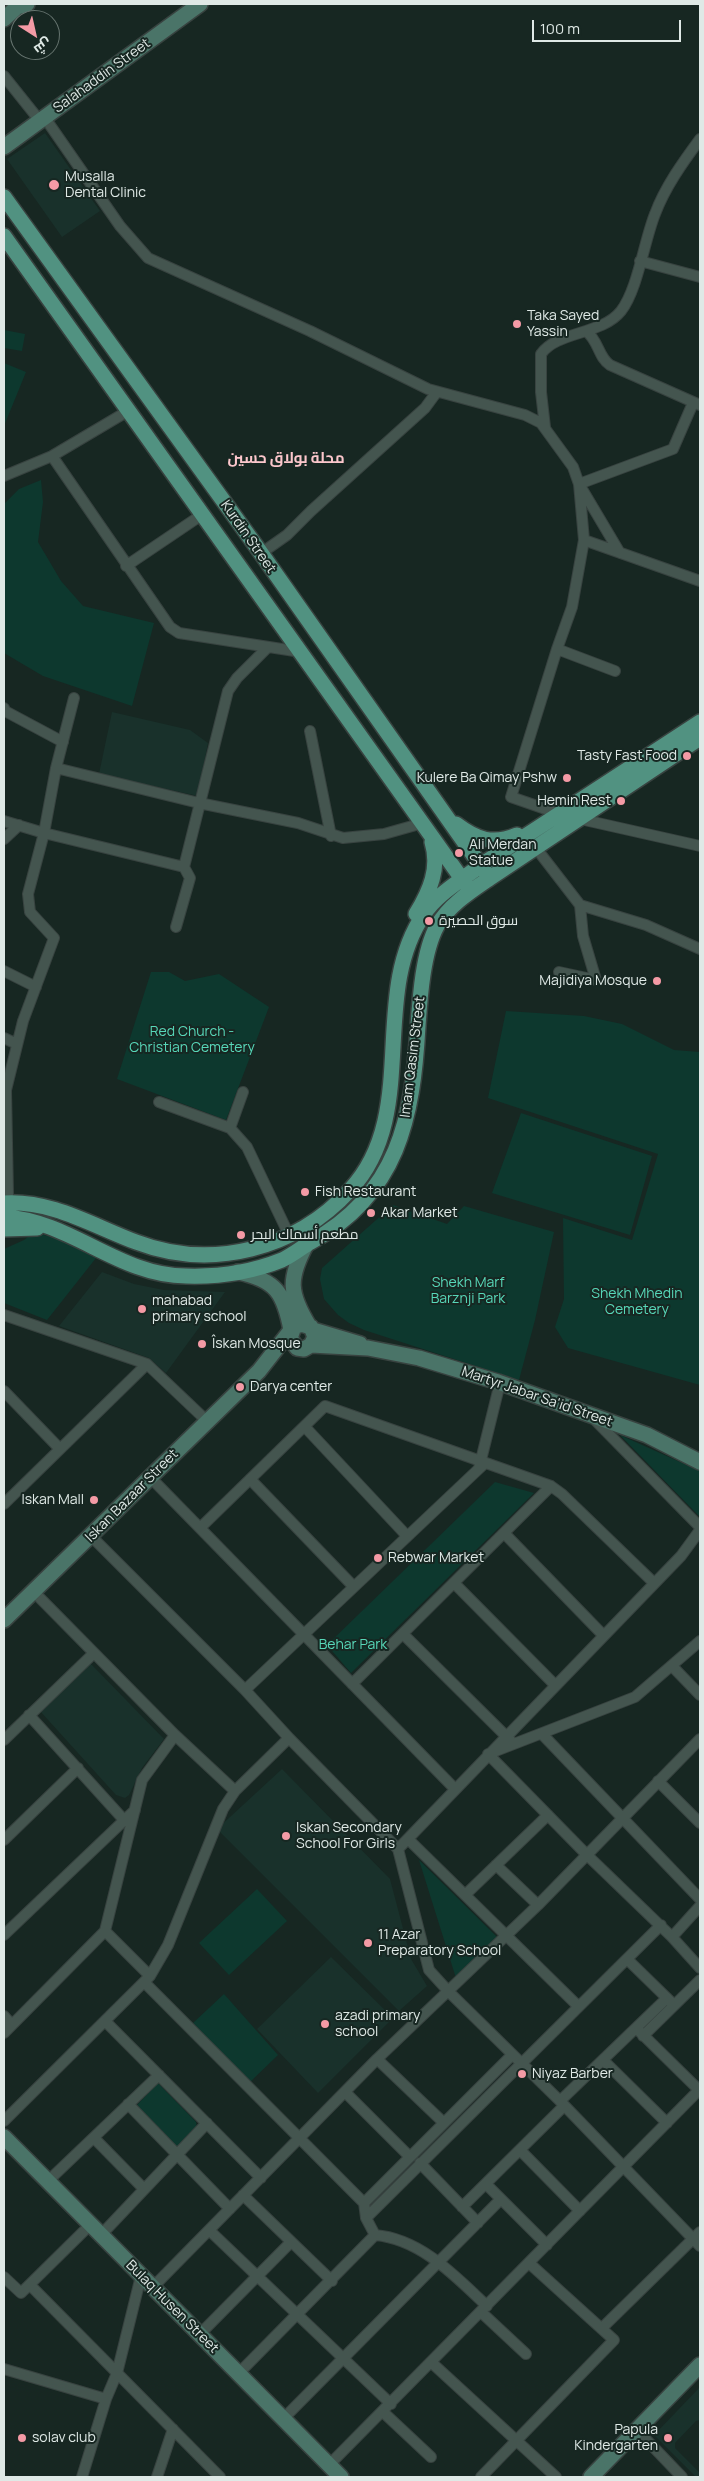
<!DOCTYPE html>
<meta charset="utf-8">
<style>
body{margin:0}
#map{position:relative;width:704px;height:2481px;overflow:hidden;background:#172722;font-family:Manrope,Cairo,sans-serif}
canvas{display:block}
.frame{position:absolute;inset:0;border:5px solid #dfe9e6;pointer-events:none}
.north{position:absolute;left:10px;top:10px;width:50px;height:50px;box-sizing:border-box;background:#172722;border:1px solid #677570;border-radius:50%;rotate:145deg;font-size:14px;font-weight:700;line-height:20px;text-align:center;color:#dfe9e6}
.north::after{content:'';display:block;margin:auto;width:18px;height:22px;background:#f49aa5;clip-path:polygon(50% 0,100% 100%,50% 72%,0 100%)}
.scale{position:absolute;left:532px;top:20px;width:149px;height:22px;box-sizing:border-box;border:2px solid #dfe9e6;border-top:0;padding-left:6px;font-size:15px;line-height:18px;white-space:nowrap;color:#dfe9e6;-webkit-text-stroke:4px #172722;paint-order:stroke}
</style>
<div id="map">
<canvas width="704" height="2481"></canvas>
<div class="frame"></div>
<div class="north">ش</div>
<div class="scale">100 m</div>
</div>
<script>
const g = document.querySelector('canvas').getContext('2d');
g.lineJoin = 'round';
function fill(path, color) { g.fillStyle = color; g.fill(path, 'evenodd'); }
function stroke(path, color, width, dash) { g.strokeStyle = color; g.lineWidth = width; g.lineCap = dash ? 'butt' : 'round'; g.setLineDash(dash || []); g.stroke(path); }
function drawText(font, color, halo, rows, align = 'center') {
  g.font = font + ' Manrope,Cairo,sans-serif'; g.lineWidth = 4; g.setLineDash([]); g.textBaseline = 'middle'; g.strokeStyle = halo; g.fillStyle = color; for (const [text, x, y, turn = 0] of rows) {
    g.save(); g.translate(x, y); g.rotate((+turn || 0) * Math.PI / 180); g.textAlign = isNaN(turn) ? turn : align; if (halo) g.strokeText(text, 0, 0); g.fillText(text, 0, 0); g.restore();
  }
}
const built = new Path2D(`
 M45 133 100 211 62 237 7 159Z
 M112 712 190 730 208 743 198 796 99 774Z
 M102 1272 134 1284 164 1290 225 1292 166 1373 149 1358 59 1326Z
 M90 1663 164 1739 142 1768 129 1795 125 1798 116 1795 40 1711Z
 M282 1769 390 1879 411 1959 427 1986 399 2011 217 1829Z
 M331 1957 393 2018 318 2093 257 2029Z
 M700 2387V2420L696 2421 675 2443V2448L700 2473V2477H696L654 2435Z`);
const green = new Path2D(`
 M4 330 25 334 22 351 4 348Z
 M4 363 26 372 4 426Z
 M41 480 43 502 38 542 61 581 83 606 154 623 132 706 43 676 4 653V504L19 489Z
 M151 972H169L185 981 219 974 269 1007 226 1120 117 1079Z
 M506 1011 584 1016 622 1024 674 1050 700 1052V1385L568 1348 555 1327 564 1299 563 1218 632 1240 658 1154 488 1098Z
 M521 1113 652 1156 630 1235 492 1193Z
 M393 1205 447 1224 464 1206 554 1232 535 1320 519 1380 364 1330 349 1323 338 1315 324 1299 320 1279 322 1268Z
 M33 1233 54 1237 96 1258 47 1320 4 1303V1249L24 1240Z
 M620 1435 700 1471V1517Z
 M495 1482 534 1493 351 1673 327 1645Z
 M419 1860 497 1937 456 1978Z
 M257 1889 287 1921 229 1975 199 1943Z
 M224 1994 278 2055 249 2083 193 2023Z
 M158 2083 196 2122 197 2129 178 2148 137 2105Z`);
const street = new Path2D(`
 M4 76 40 121
 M45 118 120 226 148 258 310 331 428 389 525 415 541 423 573 467 579 484 620 553
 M640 261 700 277
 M586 331C599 341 598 357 610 365L700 405
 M545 427 541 392V354C557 331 602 335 621 311 638 289 644 241 655 214 665 187 683 162 700 139
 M52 456 170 627 179 633 301 652
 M4 476 52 456 128 411
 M584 540 700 581
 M260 554 287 535 311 511 425 408 436 393
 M126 566 203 514
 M557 649 615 671
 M4 708 5 711 63 742
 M310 731 331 836
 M56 768 199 803 298 823 343 838 384 834 423 823
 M560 814 511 797 557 649 572 607 584 540 579 484 673 449 693 403
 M580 819 700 846
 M4 821 44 833 184 867
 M4 839 19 825
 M536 848 580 905 646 925 700 949
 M176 927 190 878 184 867 228 691 237 678 268 647
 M4 971 36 987
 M559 972 596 980 583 936 580 905
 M4 1038 17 1044
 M159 1102 230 1128 247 1147 289 1235
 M230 1128 243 1092
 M8 1195 6 1090 23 1021 54 938 30 912 28 894 44 833 56 768 74 698
 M4 1315 147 1364 207 1421
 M4 1391 60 1449
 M592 1417 700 1527
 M305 1427 407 1536
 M479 1468 500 1383
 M151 1478 455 1789
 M250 1479 354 1587
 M4 1504 147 1364
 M200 1528 325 1406 551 1486 562 1494 653 1582
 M504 1533 603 1635
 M91 1536 245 1690 289 1738 398 1849 429 1970 449 1992 560 2101 700 2246
 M454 1583 555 1685
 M34 1592 175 1735 235 1791
 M403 1634 510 1740
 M700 1641 635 1697 488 1754 587 1855 672 1937 700 1968
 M672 1666 700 1695
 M352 1684 551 1486
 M245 1690 485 1463
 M29 1715 124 1820
 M542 1734 700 1899
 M4 1740 94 1653
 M658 1781 700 1823
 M408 1839 578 2006
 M4 1840 78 1768
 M398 1849 681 1556 700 1530
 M496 1865 538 1905
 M465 1895 548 1815
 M105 1931 150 1976
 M4 1935 135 1810
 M672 1937 700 1906
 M627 1959 671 2002
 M145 1983 364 2203 366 2218 375 2235
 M4 2016 12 2025
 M105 2021 261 2178
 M636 2028 699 2090
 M4 2033 105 1931 142 1780 175 1735
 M643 2036 700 1980
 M377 2059 444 2123
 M603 2060 667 2123
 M345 2092 410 2157
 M560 2101 667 1998
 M128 2104 230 2209
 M4 2121 150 1976 168 1945 223 1809 235 1791 289 1738
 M94 2138 144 2189
 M520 2150 580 2211
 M420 2163 478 2223
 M47 2182 159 2075
 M486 2184 547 2245
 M243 2195 332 2281
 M364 2203 512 2055
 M462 2207 564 2106
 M366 2218 661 1925
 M209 2230 391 2404
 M375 2235C421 2239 455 2276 487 2306
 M100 2236 207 2123
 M4 2277 21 2293 90 2225
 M30 2285 220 2477
 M152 2288 377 2059 538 1905 700 1739
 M481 2312 526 2354
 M602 2328 700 2232
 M199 2335 291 2242
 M432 2363 556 2477
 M4 2369 106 2399
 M239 2373 375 2235
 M383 2412 431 2457
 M284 2418 501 2199
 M637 2430 682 2477
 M329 2465 700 2089
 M82 2477 106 2399 117 2373 141 2276
 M157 2477 173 2429
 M481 2477 614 2340 529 2263`);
const secondary = new Path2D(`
 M4 19 17 7 27 4
 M4 147 200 4
 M306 1245C288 1279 289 1293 309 1326
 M313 1330 360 1344
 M311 1345 315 1337 311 1327 301 1324 294 1327 290 1338 297 1348 304 1349 311 1345 368 1348 419 1358 498 1382 647 1435 700 1462
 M4 1620 259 1371 291 1330C284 1293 276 1280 238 1272
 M4 2137 341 2477
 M591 2477 700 2365`);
const primary = new Path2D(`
 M4 197 256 546 486 873
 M4 236 467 886
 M456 824C477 840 493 845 517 835
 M416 914C430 891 440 868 432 842
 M4 1203C52 1200 93 1226 136 1242 212 1271 296 1249 350 1190 421 1114 368 996 424 914 437 894 462 880 481 865L700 722
 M4 1217C70 1220 119 1276 186 1276 218 1277 252 1272 282 1260 293 1255 302 1247 311 1242 398 1194 413 1118 418 1026 420 997 423 952 437 926 449 905 471 891 490 878L700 738
 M4 1229 37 1228`);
const markers = [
 [54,185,6,"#f49aa5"],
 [517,324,5,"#f49aa5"],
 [687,756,5,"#f49aa5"],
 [567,778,5,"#f49aa5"],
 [621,801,5,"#f49aa5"],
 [459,853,5,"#f49aa5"],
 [429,921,5,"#f49aa5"],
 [657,981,5,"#f49aa5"],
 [305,1192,5,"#f49aa5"],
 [371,1213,5,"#f49aa5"],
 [241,1235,5,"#f49aa5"],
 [142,1309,5,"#f49aa5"],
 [202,1344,5,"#f49aa5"],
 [240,1387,5,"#f49aa5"],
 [94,1500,5,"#f49aa5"],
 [378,1558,5,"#f49aa5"],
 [286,1836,5,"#f49aa5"],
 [368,1943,5,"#f49aa5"],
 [325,2024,5,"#f49aa5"],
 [522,2074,5,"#f49aa5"],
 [22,2438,5,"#f49aa5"],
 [668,2438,5,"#f49aa5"]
];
const streetNames = [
 ["Salahaddin Street",102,76,-36],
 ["Kurdin Street",248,537,55],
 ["Imam Qasim Street",413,1057,-83],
 ["Martyr Jabar Sa'id Street",537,1397,19],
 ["Iskan Bazaar Street",132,1496,-45],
 ["Bulaq Husen Street",172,2307,45]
];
const poiNames = [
 ["Musalla",65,177],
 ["Dental Clinic",65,193],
 ["Taka Sayed",527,316],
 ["Yassin",527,332],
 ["Tasty Fast Food",677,756,"right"],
 ["Kulere Ba Qimay Pshw",557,778,"right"],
 ["Hemin Rest",611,801,"right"],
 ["Ali Merdan",469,845],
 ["Statue",469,861],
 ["سوق الحصيرة",439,921],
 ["Majidiya Mosque",647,981,"right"],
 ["Fish Restaurant",315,1192],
 ["Akar Market",381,1213],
 ["مطعم أسماك البحر",251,1235],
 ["mahabad",152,1301],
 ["primary school",152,1317],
 ["Îskan Mosque",212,1344],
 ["Darya center",250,1387],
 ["Iskan Mall",84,1500,"right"],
 ["Rebwar Market",388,1558],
 ["Iskan Secondary",296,1828],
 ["School For Girls",296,1844],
 ["11 Azar",378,1935],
 ["Preparatory School",378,1951],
 ["azadi primary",335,2016],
 ["school",335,2032],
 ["Niyaz Barber",532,2074],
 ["Papula",658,2430,"right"],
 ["Kindergarten",658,2446,"right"],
 ["solav club",32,2438]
];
const parkNames = [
 ["Red Church -",192,1032],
 ["Christian Cemetery",192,1048],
 ["Shekh Marf",468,1283],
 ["Barznji Park",468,1299],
 ["Shekh Mhedin",637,1294],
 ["Cemetery",637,1310],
 ["Behar Park",353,1645]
];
const neighbourhoodNames = [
 ["محلة بولاق حسين",286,459]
];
fill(built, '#19312b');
fill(green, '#0d382e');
stroke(street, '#384340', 12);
stroke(secondary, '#384340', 18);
stroke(primary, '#384340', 18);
stroke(street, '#44554f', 10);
stroke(secondary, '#4a7468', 15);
stroke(primary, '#519281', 15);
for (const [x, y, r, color] of markers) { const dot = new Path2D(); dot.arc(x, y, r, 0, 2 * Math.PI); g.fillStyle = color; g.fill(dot); stroke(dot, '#172722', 2); }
drawText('14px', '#dfe9e6', '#172722', streetNames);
drawText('14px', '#dfe9e6', '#172722', poiNames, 'left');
drawText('14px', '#57d8b9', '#172722', parkNames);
drawText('bold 15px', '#fcc7cc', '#172722', neighbourhoodNames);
</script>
